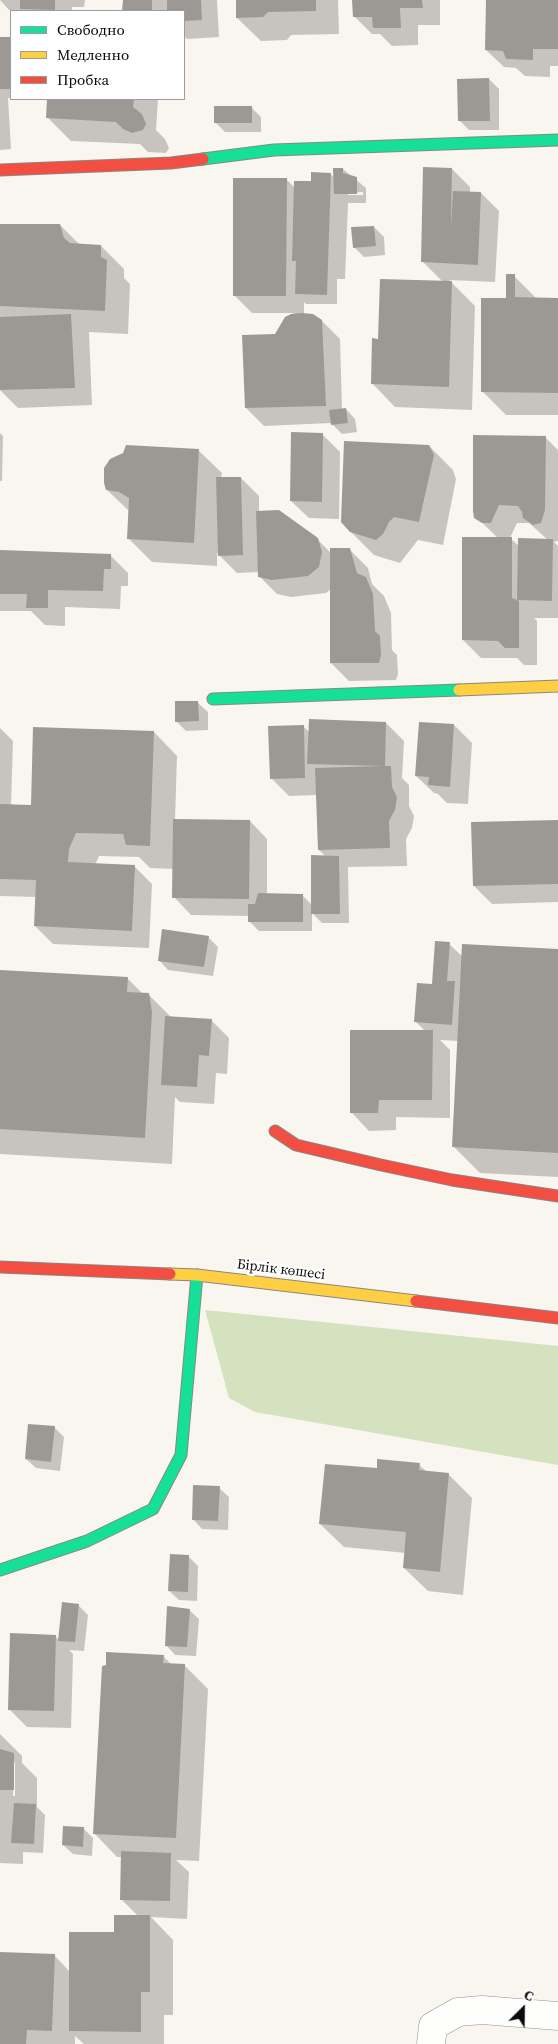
<!DOCTYPE html>
<meta charset="utf-8">
<style>
body{margin:0}
#map{position:relative;width:558px;height:2044px;overflow:hidden;background:#f9f6ef;font-family:"Source Serif 4",serif}
canvas{display:block}
.legend{position:absolute;left:10px;top:10px;width:175px;height:90px;box-sizing:border-box;background:#fff;border:1px solid #9d9d9d;margin:0;padding:6px 9px;list-style:none;font-size:15px;color:#0b0b0b}
.legend li{display:flex;align-items:center;gap:10px;height:25px}
.legend b{width:25px;border:1px solid #9d9d9d}
.north{position:absolute;left:498px;top:1984px;width:50px;height:50px;-webkit-text-stroke:4px #fff;paint-order:stroke;rotate:23deg;font-size:14px;font-weight:700;line-height:20px;text-align:center;color:#0b0b0b}
.north::after{content:'';display:block;margin:auto;width:18px;height:22px;background:#0b0b0b;clip-path:polygon(50% 0,100% 100%,50% 72%,0 100%)}
</style>
<div id="map">
<canvas width="558" height="2044"></canvas>
<ul class="legend">
<li><b style="height:6px;background:#16e098"></b>Свободно</li>
<li><b style="height:6px;background:#ffcf43"></b>Медленно</li>
<li><b style="height:6px;background:#f24e42"></b>Пробка</li>
</ul>
<div class="north">С</div>
</div>
<script>
const g = document.querySelector('canvas').getContext('2d');
g.lineJoin = 'round';
function fill(path, color) { g.fillStyle = color; g.fill(path, 'evenodd'); }
function stroke(path, color, width, dash) { g.strokeStyle = color; g.lineWidth = width; g.lineCap = dash ? 'butt' : 'round'; g.setLineDash(dash || []); g.stroke(path); }
function drawText(font, color, halo, rows, align = 'center') {
  g.font = font + ' "Source Serif 4",serif'; g.lineWidth = 5; g.setLineDash([]); g.textBaseline = 'middle'; g.strokeStyle = halo; g.fillStyle = color; for (const [text, x, y, turn = 0] of rows) {
    g.save(); g.translate(x, y); g.rotate((+turn || 0) * Math.PI / 180); g.textAlign = isNaN(turn) ? turn : align; if (halo) g.strokeText(text, 0, 0); g.fillText(text, 0, 0); g.restore();
  }
}
const forest = new Path2D(`
 M205 1310 558 1346V1465L255 1412 229 1398Z`);
const shadow = new Path2D(`
 M0 0H85L84 7H72V11H24L9 10Z
 M124 0H217L219 37 187 39 184 36V11H124Z
 M237 0H338L339 34 291 35 287 40 261 41 237 18Z
 M354 0H440V25H418V45L392 46 380 34H372L354 16Z
 M487 0H558V66H550V77L525 76 516 68 504 67 486 50Z
 M0 38H11V98H8L11 149 0 150Z
 M489 79 499 89V130H469L460 121Z
 M48 99H158L156 130 165 139 169 148 166 153 148 152 140 144 71 141 48 118Z
 M251 107 261 117V132H225L216 123Z
 M343 169 366 188V203H348L345 279H337V304H306L304 302V315L322 321 340 339 342 410 346 409 355 419 357 432 342 434 331 423 264 426 246 408 276 336 286 318 294 313H252L234 295 287 180 295 188 330 174 335 178ZM363 192V195H348V193Z
 M452 169 470 187V192L481 193 499 211 495 282 449 280 475 306 472 410 395 407 372 383 379 340 443 282 423 262Z
 M0 225H60L80 245 101 246 124 269V278L130 284 128 334 89 332 92 405 18 408 0 390Z
 M374 227 384 237 385 255 364 257 354 247Z
 M514 276 537 299H558V415H506L483 392Z
 M0 433 3 436 2 481H0Z
 M322 434 340 452 339 519 309 518 291 501Z
 M545 437 558 450V541L554 542 558 546V618H534L537 621V665H524L517 658H481L463 640 498 538 476 517ZM517 523H529L548 540 519 546 510 538Z
 M429 446 453 470 456 479 443 545 418 540 400 563 374 555 350 531Z
 M198 450 222 473 221 478H241L259 496V512L317 539 331 553 350 550 368 568 372 584 384 596 391 613 392 650 397 655 398 674 396 680 349 681 331 663V589L326 593 291 597 277 594 259 576V572L237 573 217 553V566L152 562 128 538 130 512 107 490Z
 M0 551 110 555 128 573V586H121L120 609 65 607V626L45 625 31 611H0Z
 M198 703 208 712V730L186 731 176 721Z
 M386 723 404 741 402 778 409 785V806L414 816 412 828 406 839 407 866 348 867 349 923H322L312 913V931H259L249 921V916L191 915 174 897V869L150 868 139 857 99 856 95 865 134 866 152 884 149 948 53 944 35 926 37 897 0 896V728L13 741 11 806H32L154 732 177 756 175 820 250 821 267 839V895H302L312 905 326 857 319 850 318 795 289 796 271 778 303 726 310 733Z
 M454 725 472 743 468 804 447 803 438 794 434 793 416 776Z
 M558 821V902L492 904 474 886Z
 M208 937 218 947 213 976 168 970 159 960Z
 M449 944 463 957 558 951V1177L480 1173 453 1146 459 1041 440 1040 450 1050V1118L396 1117V1130L369 1131 352 1113 426 1032 416 1022Z
 M0 971 127 978 143 994H148L172 1018 211 1020 229 1038 227 1074 216 1073 214 1104 180 1102 175 1097 172 1164 0 1154Z
 M54 1427 64 1437 60 1471 36 1468 26 1459Z
 M419 1465 427 1472 448 1474 472 1498 463 1595 428 1591 404 1568 406 1553 344 1547 320 1524 378 1470Z
 M219 1488 229 1497 228 1530 202 1529 193 1519Z
 M188 1556 198 1566 197 1601 179 1600 169 1591Z
 M78 1605 88 1615 84 1651 69 1650 73 1654 71 1728 27 1727 9 1709 55 1636 59 1640Z
 M189 1610 199 1619 196 1656 175 1655 166 1645Z
 M163 1656 172 1665H184L208 1689 199 1861 176 1860 189 1872 187 1919 151 1917 173 1940V2015H164V2044H84L75 2036V2044H0V1953L55 1956 70 1972 116 1933 139 1917 121 1899 122 1857H117L94 1833Z
 M0 1734 22 1756V1763L37 1778V1807L45 1815 43 1853 23 1852V1864L0 1863ZM13 1761 15 1763V1796H13Z
 M84 1829 93 1838 92 1856 73 1854 63 1845Z`);
const building = new Path2D(`
 M20 0H55V10L20 9Z
 M123 0H152V11H122Z
 M167 0H201L202 20 184 21V11H167Z
 M236 0H316V11L268 12 263 17 236 18Z
 M352 0H422L423 8H400L401 28H373L372 17H353Z
 M486 0H558V49H533V60L506 59 503 51 485 50Z
 M0 37H11V89H0Z
 M489 78 490 121H458L457 79Z
 M47 99H134L133 107 142 114 146 124 143 130 132 133 123 129 116 122 46 118Z
 M214 106H252V123H214Z
 M423 167 452 168 451 228 453 191 481 192 478 265 421 262Z
 M333 168H343V173L357 177V194H334Z
 M311 172 331 173 327 295 295 294 296 261H292L294 181H311Z
 M233 178H287L286 296H233Z
 M0 224H60L64 238 70 243 101 245V257L107 260 105 311 0 306Z
 M374 226 376 246 353 248 351 227Z
 M506 274H515V297L558 298V393L481 392V298H506Z
 M380 279 452 281 449 387 371 384 372 338 378 339Z
 M302 313 313 314 322 320 326 406 245 408 242 335 275 334 285 317 291 314Z
 M71 314 75 388 0 390V317Z
 M346 408 348 423 331 425 329 410Z
 M291 432 323 433 322 502 290 501Z
 M473 435 546 436 545 510 541 523 533 525 523 518 522 512 518 506 499 505 491 523H482L474 518 473 511Z
 M344 441 429 445 434 455 419 522 394 517 389 522 383 534 376 540 350 532 341 522Z
 M126 445 199 449 194 543 127 539 129 498 119 492 106 490 104 483V468L110 459 123 453Z
 M216 477H241L243 555 218 556Z
 M279 510 318 538 322 552 319 567 308 576 272 580 258 577 256 511Z
 M462 537H512V598L517 600 518 538 553 539 552 601 517 600 519 601V648H505L498 641 462 640Z
 M330 548H350L357 573 366 577 373 594 375 631 380 636 381 655 379 663H330Z
 M0 550 111 554V569H104L103 591 48 590V608H26L27 594H0Z
 M175 701H198L199 721 175 722Z
 M309 719 386 722 385 766H391L392 787 397 797 395 810 389 821 390 848 318 850 315 768 382 766 307 764Z
 M419 722 454 724 450 787 428 785 429 777 415 776Z
 M304 725 305 778 270 779 268 726Z
 M33 727 154 731 150 846 126 845 123 834 76 833 69 849 68 862 135 865 132 931 34 926 36 880 0 879V804L31 805Z
 M173 819 250 820 249 899 172 898Z
 M558 820V884L473 886 471 822Z
 M311 855 339 856 340 914H311Z
 M258 893 303 894V922H248V904H255Z
 M162 929 209 936 204 967 158 961Z
 M435 941 450 942 447 981H455L452 1025 414 1022 417 983 432 984Z
 M462 944 558 949V1153L452 1147Z
 M0 970 128 977 127 992 149 993 152 1012 145 1138 0 1129Z
 M165 1016 212 1019 209 1056 199 1055 197 1087 161 1085Z
 M350 1030H433L432 1100H379L378 1113H350Z
 M28 1424 55 1426 51 1462 25 1459Z
 M377 1459 420 1463 419 1470 449 1473 440 1572 403 1568 406 1532 319 1524 325 1464 377 1468Z
 M193 1485 220 1486 218 1521 192 1520Z
 M170 1554 189 1555 188 1592 168 1591Z
 M62 1602 79 1604 75 1642 58 1641Z
 M167 1606 190 1609 187 1647 165 1646Z
 M10 1633 56 1635 54 1711 8 1710Z
 M106 1652 164 1655 163 1663 185 1664 176 1838 93 1834 102 1666 106 1665Z
 M0 1749 14 1753V1790H0Z
 M14 1803 36 1804 34 1844 11 1843Z
 M63 1826 84 1827 83 1847 62 1845Z
 M121 1851 171 1853 170 1901 120 1900Z
 M114 1915H150V1992H141V2032L69 2031V1932H114Z
 M0 1952 55 1954 52 2031 27 2030 26 2044H0Z`);
const street = new Path2D(`
 M431 2044 433 2026 458 2012 482 2010 558 2016`);
const fast = new Path2D(`
 M203 159 274 150 558 140
 M213 699 459 690
 M0 1570 87 1541 153 1509 181 1455 197 1275`);
const slow = new Path2D(`
 M459 690 558 686
 M170 1274 197 1275 416 1301`);
const jam = new Path2D(`
 M0 170 171 163 203 159
 M275 1131 296 1145 381 1165 452 1180 558 1196
 M0 1267 170 1274
 M416 1301 558 1318`);
const streetNames = [
 ["Бірлік көшесі",281,1270,7]
];
fill(forest, '#d4e2c0');
fill(shadow, '#0003');
fill(building, '#9c9995');
stroke(street, '#92918e', 29);
stroke(fast, '#898784', 13);
stroke(slow, '#898784', 13);
stroke(jam, '#898784', 13);
stroke(street, '#fefefd', 28);
stroke(fast, '#16e098', 11);
stroke(slow, '#ffcf43', 11);
stroke(jam, '#f24e42', 11);
drawText('14px', '#0b0b0b', '#fff', streetNames);
</script>
